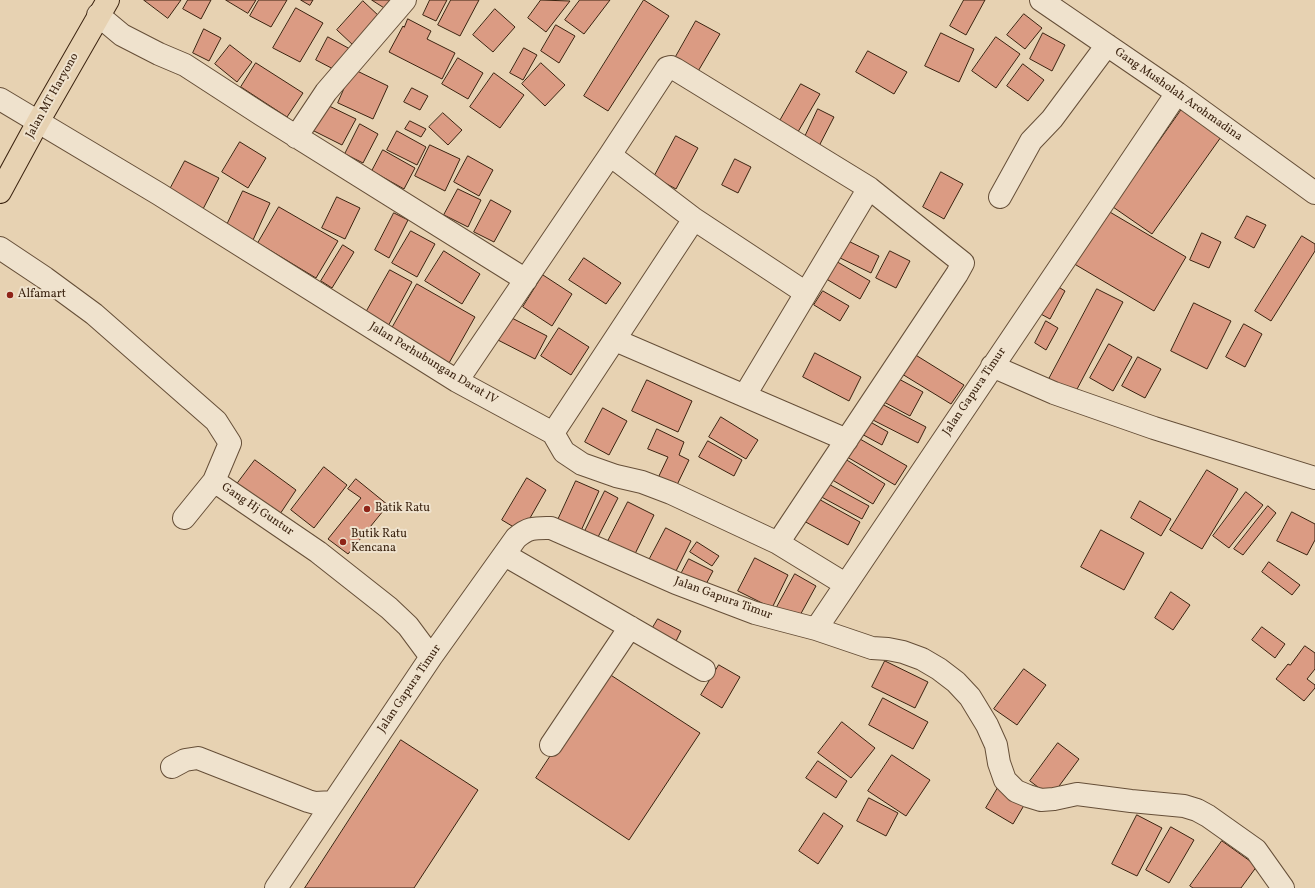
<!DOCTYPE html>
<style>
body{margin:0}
canvas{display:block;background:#e7d2b2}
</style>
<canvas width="1315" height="888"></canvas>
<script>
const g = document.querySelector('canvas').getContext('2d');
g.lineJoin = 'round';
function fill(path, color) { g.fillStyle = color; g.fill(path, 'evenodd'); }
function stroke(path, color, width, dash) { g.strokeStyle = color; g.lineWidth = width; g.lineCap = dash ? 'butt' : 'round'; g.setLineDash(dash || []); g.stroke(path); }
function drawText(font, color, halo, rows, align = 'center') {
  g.font = font + ' Vollkorn,serif'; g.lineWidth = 4; g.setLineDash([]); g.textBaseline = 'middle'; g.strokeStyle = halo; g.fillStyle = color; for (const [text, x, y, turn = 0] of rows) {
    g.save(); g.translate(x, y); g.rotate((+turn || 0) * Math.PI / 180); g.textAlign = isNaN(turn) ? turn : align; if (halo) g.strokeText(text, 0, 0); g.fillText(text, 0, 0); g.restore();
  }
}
const building = new Path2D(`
 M144 0H181L168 18Z
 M188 0H211L201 19 183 9Z
 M226 0H256L248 13Z
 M259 0H287L271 27 250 16Z
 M301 0H313L310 5Z
 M372 0H390L385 8Z
 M430 0H447L436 21 423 15Z
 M451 0H479L460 36 438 25Z
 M541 0 570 1 546 32 528 18Z
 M580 0H610L584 34 565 20Z
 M644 0 669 16 608 111 584 96Z
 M964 0H985L966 35 950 26Z
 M363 1 380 17 354 46 337 30Z
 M296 8 323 23 300 62 273 48Z
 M495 9 515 27 493 52 473 35Z
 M1024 14 1042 28 1025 49 1007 35Z
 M408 19 431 31 427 39 455 53 442 79 389 52 403 26 404 27Z
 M696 21 720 34 697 73 674 60Z
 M556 25 575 36 559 63 541 51Z
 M204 29 221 38 209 61 193 53Z
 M941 33 974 49 959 82 925 66Z
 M1043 33 1065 45 1052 71 1030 59Z
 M328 37 350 49 339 72 316 60Z
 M996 37 1020 54 996 88 972 71Z
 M230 45 252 62 237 82 215 64Z
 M524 48 537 55 523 80 510 73Z
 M868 51 907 72 894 94 856 72Z
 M458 58 483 73 468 99 442 84Z
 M256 63 303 93 287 117 241 87Z
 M541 63 565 85 545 106 522 84Z
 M1023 64 1044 80 1028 101 1007 86Z
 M353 69 388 86 373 119 338 103Z
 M494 73 524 95 500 128 470 107Z
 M801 84 820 94 795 137 777 126Z
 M412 88 428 96 420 110 404 102Z
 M323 103 356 119 342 145 310 129Z
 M818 109 834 117 818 148 803 141Z
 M1182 109 1221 137 1152 234 1113 207Z
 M443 113 462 130 448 145 429 127Z
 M410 121 426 129 421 137 405 129Z
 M360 124 378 134 363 163 345 154Z
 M397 131 426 147 417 165 387 150Z
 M676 136 698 148 676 189 654 177Z
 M240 142 266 158 248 188 222 172Z
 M430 145 460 159 445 191 415 176Z
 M383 150 415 168 404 189 372 171Z
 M468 156 493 170 479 196 454 182Z
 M735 159 751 167 738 193 722 185Z
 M185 161 219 178 202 211 168 193Z
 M941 172 963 184 944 219 923 207Z
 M458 189 481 200 468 227 444 215Z
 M243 191 270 203 253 240 226 227Z
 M337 197 360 208 345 239 322 228Z
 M491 200 511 211 494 242 474 232Z
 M279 207 338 241 316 278 258 243Z
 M1103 208 1186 257 1154 311 1071 262Z
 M394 213 408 220 389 258 375 250Z
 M1247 216 1266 225 1254 248 1235 238Z
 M411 231 435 244 417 277 392 263Z
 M1202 233 1221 242 1209 268 1190 260Z
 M1302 236 1315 244V251L1271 321 1255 311Z
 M842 238 879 256 871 273 834 255Z
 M343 245 354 252 332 288 321 281Z
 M444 251 480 274 462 304 425 281Z
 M890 251 910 261 896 288 876 278Z
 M584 258 621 283 606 304 569 280Z
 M834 260 870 281 860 299 823 277Z
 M390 270 412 282 387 328 364 316Z
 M543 275 572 294 552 326 523 307Z
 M1052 283 1065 291 1050 319 1037 312Z
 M417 284 475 317 449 363 391 330Z
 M1097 289 1123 302 1075 393 1049 379Z
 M823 291 849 306 840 321 814 305Z
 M1194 303 1231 321 1207 369 1171 351Z
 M506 315 547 336 535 359 494 338Z
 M1046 321 1058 328 1046 350 1035 343Z
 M1244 324 1262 334 1245 367 1226 357Z
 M559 328 589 347 571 375 541 356Z
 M1109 344 1132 357 1113 391 1090 378Z
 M815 353 861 377 849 401 803 377Z
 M914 354 964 385 951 404 902 374Z
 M1138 357 1161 369 1145 398 1122 386Z
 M897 378 923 392 910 416 884 402Z
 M647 380 692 401 678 432 632 411Z
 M878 402 926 427 918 443 869 418Z
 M603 408 627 421 609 455 585 442Z
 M721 417 758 440 746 459 709 437Z
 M865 419 888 432 882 445 858 432Z
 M657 429 684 442 679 455 689 460 676 487 658 478 668 457 648 449Z
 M853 435 907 466 895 485 842 454Z
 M708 441 742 460 734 476 699 457Z
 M842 457 885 484 873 504 829 478Z
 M255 460 296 490 280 514 237 484Z
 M324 467 347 485 314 528 291 510Z
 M1207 470 1238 489 1202 549 1170 530Z
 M527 478 546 490 522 532 502 520Z
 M356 479 388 505 348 554 328 539 361 498 348 489Z
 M576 481 599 491 580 533 557 522Z
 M823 481 869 506 862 519 816 494Z
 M605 491 618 498 597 539 584 533Z
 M1246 492 1263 505 1229 548 1213 536Z
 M815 497 860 522 848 545 802 520Z
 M1140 501 1171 519 1161 536 1131 518Z
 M628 502 654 515 633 558 606 545Z
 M1268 506 1276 513 1243 555 1234 549Z
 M1292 512 1315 524V540L1307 555 1277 541Z
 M666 528 691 541 673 577 647 564Z
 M1101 530 1144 553 1124 590 1081 567Z
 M697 542 719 556 712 566 690 552Z
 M755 558 788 575 772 608 738 591Z
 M689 559 713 571 705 586 681 574Z
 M1269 562 1300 585 1292 595 1262 572Z
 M795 574 816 586 798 619 777 607Z
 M1171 592 1190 605 1173 630 1155 618Z
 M658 619 681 631 676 641 652 629Z
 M1262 627 1285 644 1275 658 1252 640Z
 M1305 646 1315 653V669L1307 679 1315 685V688L1304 701 1276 679 1288 664 1290 665Z
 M885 661 928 682 915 708 872 687Z
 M719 665 740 677 722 708 701 695Z
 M1024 669 1046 685 1017 725 994 709Z
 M606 672 700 733 629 840 536 778Z
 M883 698 928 722 913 749 869 725Z
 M842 722 875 748 851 778 818 753Z
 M401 740 478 790 414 888H305Z
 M1058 743 1079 759 1051 797 1030 781Z
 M892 755 930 780 906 816 868 791Z
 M818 761 847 781 836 798 806 778Z
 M999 786 1026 802 1013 824 986 808Z
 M869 798 898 813 886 836 857 821Z
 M824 813 843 826 818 864 799 851Z
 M1137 815 1162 828 1137 876 1112 864Z
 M1171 827 1194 840 1169 883 1146 870Z
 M1222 841 1257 866 1241 888H1193L1190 886Z`);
const minor = new Path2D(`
 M1041 0 1177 93 1315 193
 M98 15 122 35 159 54 185 65 262 115 526 280
 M0 99 159 194 457 381 553 433 564 452 582 464 616 476 642 482 671 493 778 543 845 584
 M296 137 326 92 405 0
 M610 155 694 219 806 293
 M1000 197 1031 141 1052 119 1107 45
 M0 248 45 278 94 314 216 421 230 443 214 481 318 552 389 608 408 626 431 657
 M615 340 847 440
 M992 366 1054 393 1154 428 1315 478
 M457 381 610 155 667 68 671 67 675 69 869 188 963 263 957 274 778 543
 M745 395 869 188
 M553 433 694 219
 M184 518 214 481
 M505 555 704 670
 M816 629 872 648 888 649 903 652 922 659 939 669 956 682 970 697 987 725 996 745 999 763 1005 780 1016 791 1028 796 1041 800 1054 799 1077 794 1131 801 1184 806 1197 810 1208 816 1256 850 1283 888
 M551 745 630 627
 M172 767 185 760 198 758 308 801 315 803 334 802
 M276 888 431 657 516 538C529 527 535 528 551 528L676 583 755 613 816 629 1177 93`);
const major = new Path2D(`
 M0 192 38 122 108 0`);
const markers = [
 [10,295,4,"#8f2418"],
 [367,509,4,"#8f2418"],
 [343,542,4,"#8f2418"]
];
const streetNames = [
 ["Gang Musholah Arohmadina",1178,95,35],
 ["Jalan MT Haryono",53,96,-61],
 ["Jalan Perhubungan Darat IV",433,364,31],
 ["Jalan Gapura Timur",975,392,-56],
 ["Gang Hj Guntur",257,510,34],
 ["Jalan Gapura Timur",723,599,20],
 ["Jalan Gapura Timur",410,689,-56]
];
const poiNames = [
 ["Alfamart",18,295],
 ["Batik Ratu",375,509],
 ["Butik Ratu",351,535],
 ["Kencana",351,549]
];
fill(building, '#db9b83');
stroke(building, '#3b2310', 1);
stroke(minor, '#664f38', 24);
stroke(major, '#3b2310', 24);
stroke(minor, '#efe2cd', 22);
stroke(major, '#e7d2b2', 22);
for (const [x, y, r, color] of markers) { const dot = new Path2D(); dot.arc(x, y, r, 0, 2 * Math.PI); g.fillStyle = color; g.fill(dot); stroke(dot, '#efe2cd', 1.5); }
drawText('12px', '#3b2310', '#efe2cd', streetNames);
drawText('12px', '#3b2310', '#efe2cd', poiNames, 'left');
</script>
